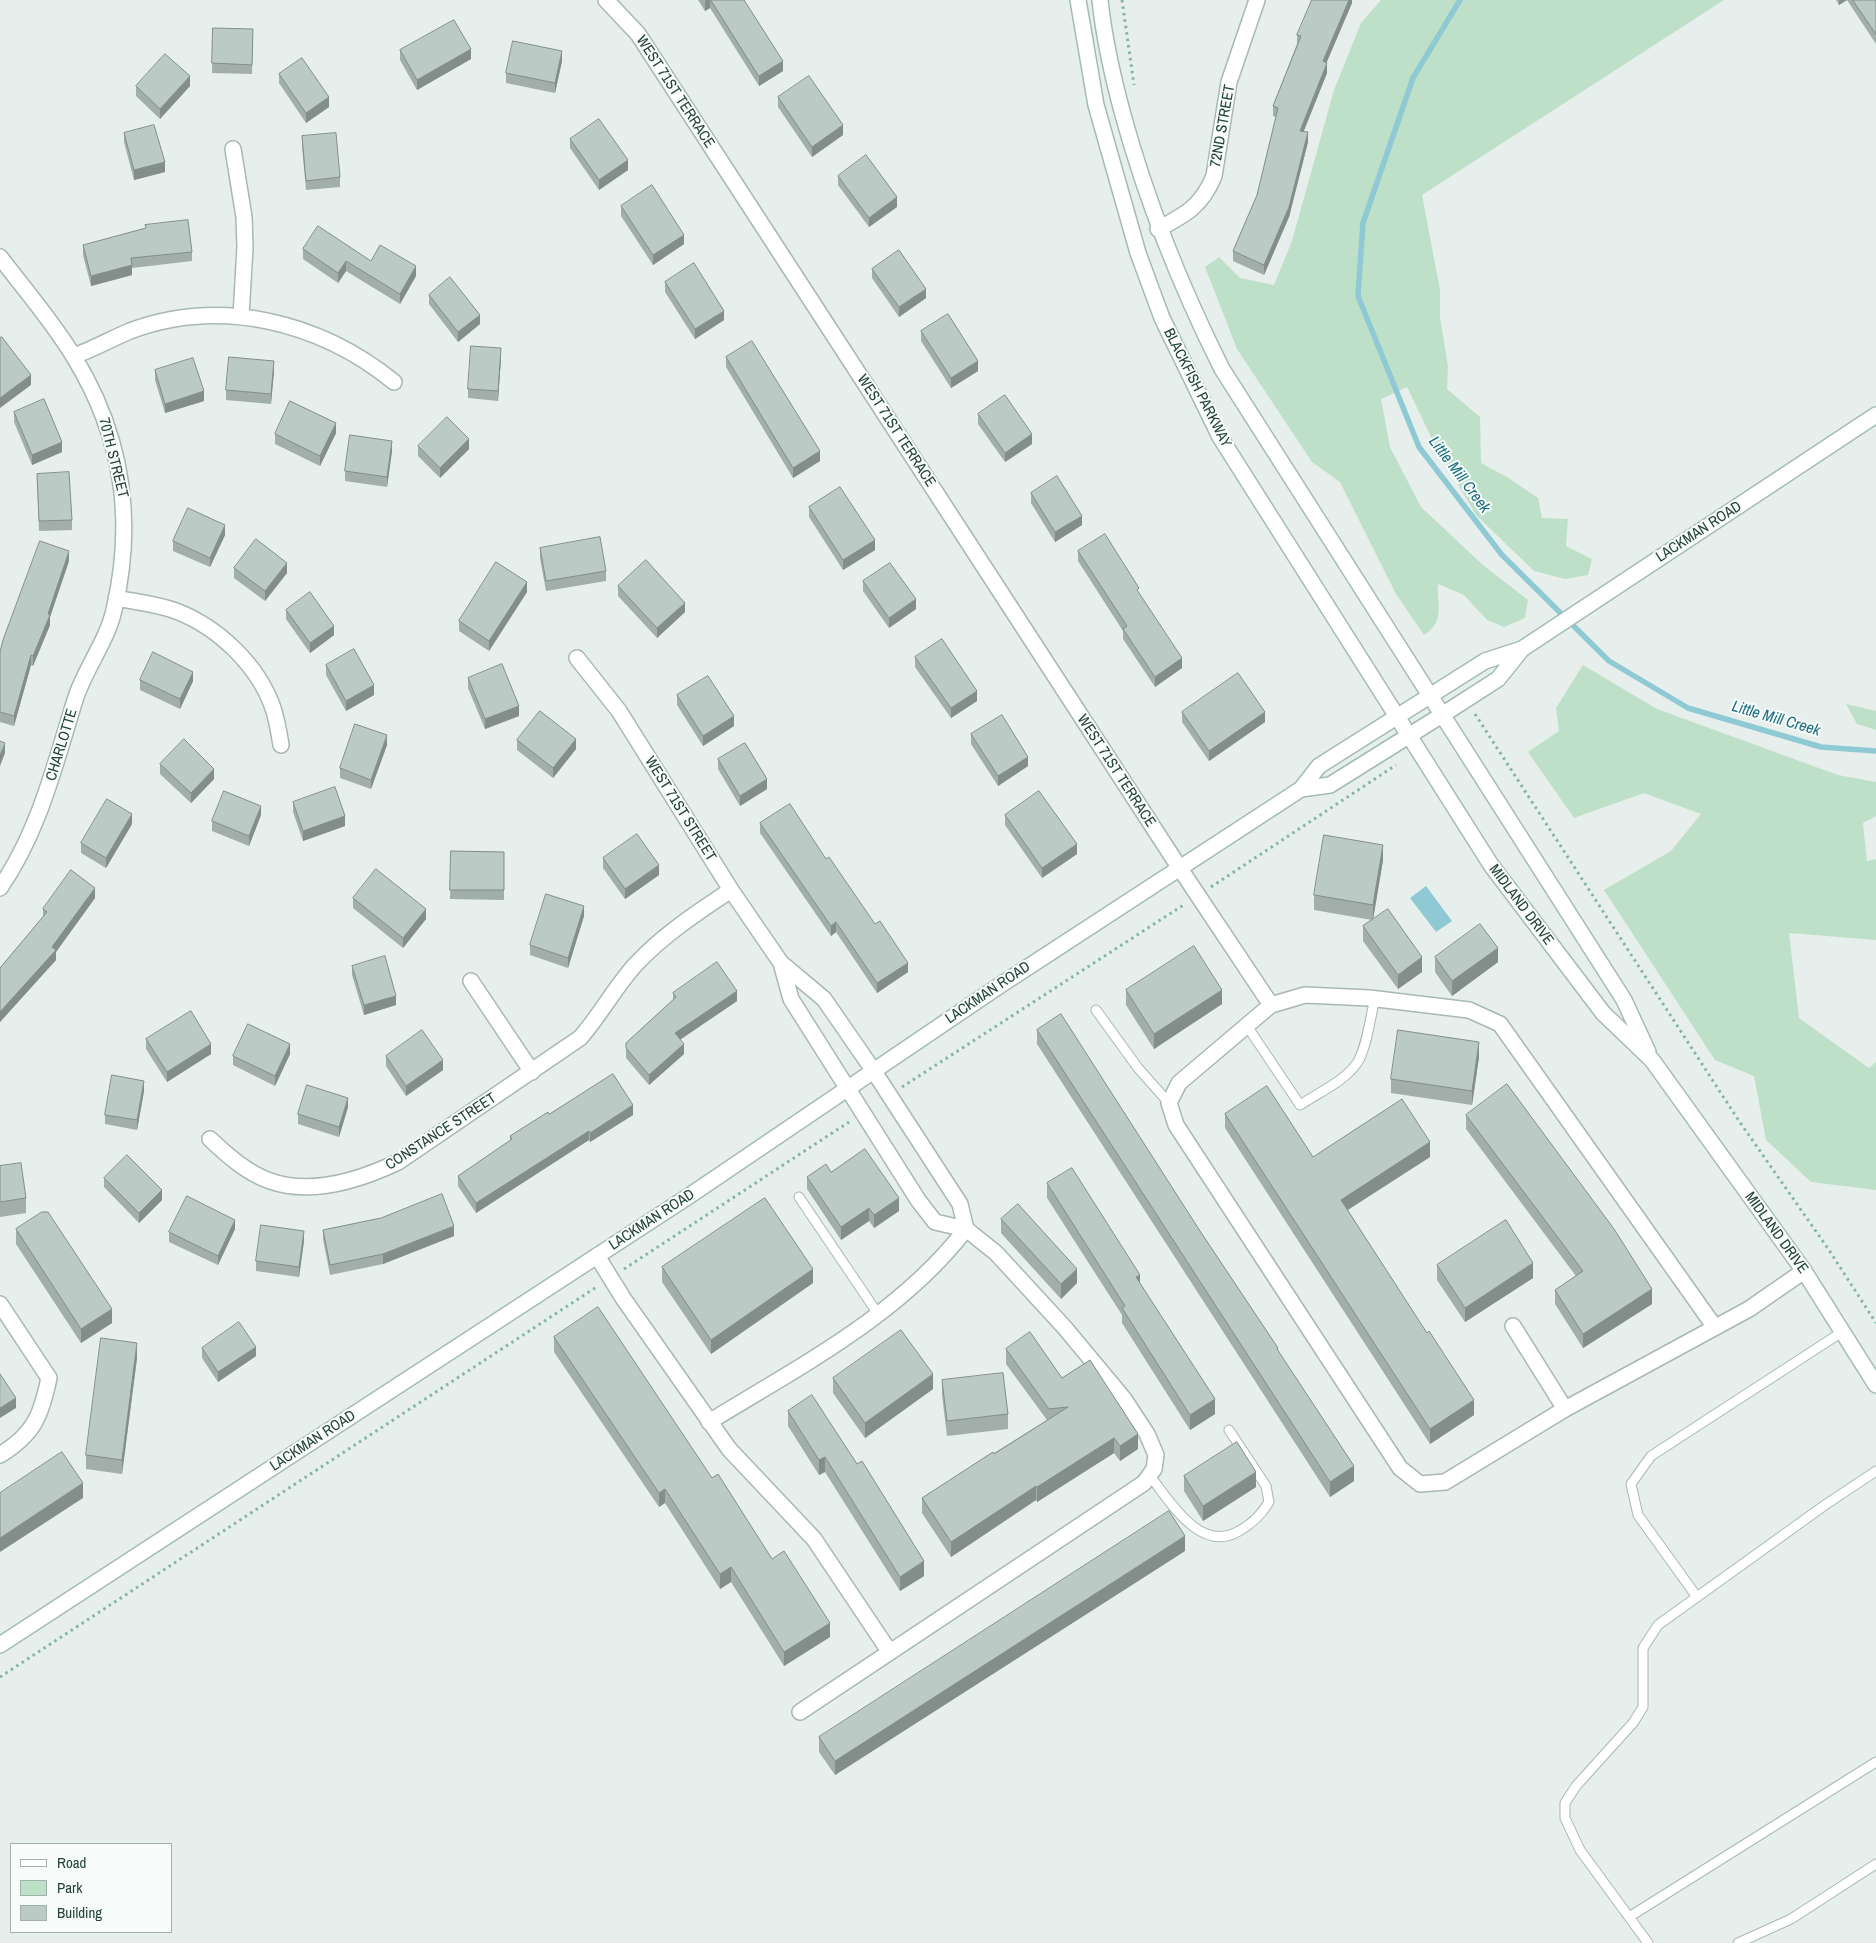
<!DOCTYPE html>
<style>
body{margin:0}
#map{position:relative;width:1876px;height:1943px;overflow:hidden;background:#e6efeb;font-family:"Archivo Narrow",sans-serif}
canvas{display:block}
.legend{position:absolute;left:10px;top:1843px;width:162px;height:90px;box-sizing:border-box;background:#f7fbf9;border:1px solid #a3b1ad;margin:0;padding:6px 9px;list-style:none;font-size:15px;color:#24423a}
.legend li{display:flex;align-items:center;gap:10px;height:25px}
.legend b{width:25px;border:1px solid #a3b1ad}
</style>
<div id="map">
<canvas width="1876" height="1943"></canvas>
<ul class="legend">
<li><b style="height:6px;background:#fff"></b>Road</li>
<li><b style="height:14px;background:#bfe0c8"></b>Park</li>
<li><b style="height:14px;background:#bbcac4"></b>Building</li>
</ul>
</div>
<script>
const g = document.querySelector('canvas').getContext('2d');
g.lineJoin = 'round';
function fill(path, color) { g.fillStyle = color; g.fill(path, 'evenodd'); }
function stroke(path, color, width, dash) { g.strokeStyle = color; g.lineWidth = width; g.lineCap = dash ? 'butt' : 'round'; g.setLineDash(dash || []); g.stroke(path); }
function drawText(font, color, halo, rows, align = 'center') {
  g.font = font + ' "Archivo Narrow",sans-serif'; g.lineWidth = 4; g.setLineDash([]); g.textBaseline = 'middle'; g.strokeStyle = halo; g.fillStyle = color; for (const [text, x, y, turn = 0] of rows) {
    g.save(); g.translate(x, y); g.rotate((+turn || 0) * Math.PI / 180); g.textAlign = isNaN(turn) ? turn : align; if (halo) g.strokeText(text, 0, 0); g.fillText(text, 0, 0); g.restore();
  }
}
const green = new Path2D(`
 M1381 0H1724L1422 195 1440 290V317L1448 366 1447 389 1480 417 1481 463 1507 477 1538 498 1542 518 1568 519 1566 546 1592 559 1588 575 1565 579 1534 571 1476 515 1433 441 1407 387 1381 399 1390 447 1421 507 1483 565 1528 600 1525 618 1504 627 1487 620 1464 595 1438 584C1437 605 1445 622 1424 635L1396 594 1340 482 1312 462 1237 349 1205 267 1219 257 1240 278 1274 285 1292 241 1334 90 1361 23Z
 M1583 665 1657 709 1838 775 1876 782V816L1863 823 1867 861 1876 859V940L1789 933 1799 1018 1869 1068 1876 1062V1190L1811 1182 1766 1140 1754 1076 1715 1060 1604 890 1671 851 1701 814 1644 793 1574 818 1528 752 1559 731 1556 708Z
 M1846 704 1876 711V730L1857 724Z`);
const water = new Path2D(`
 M1426 886 1452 921 1436 932 1410 898Z`);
const stream = new Path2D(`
 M1460 0 1413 78 1363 223 1358 296 1419 447 1502 555 1609 661 1688 708 1821 747 1876 751`);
const path = new Path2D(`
 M1122 0 1134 85
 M1475 714 1739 1121 1829 1250 1876 1323
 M1211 887 1396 765
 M902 1087 1185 904
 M624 1269 849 1122
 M0 1677 598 1286`);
const service = new Path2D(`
 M1096 1010 1138 1068 1169 1103
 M1247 1026 1300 1105C1318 1093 1345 1081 1357 1063 1367 1048 1370 1017 1375 999
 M799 1197 878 1314
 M1150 1476C1170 1501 1200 1554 1239 1531 1253 1523 1261 1515 1269 1502L1266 1486 1229 1430
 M1697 1597 1638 1515 1631 1484 1651 1456 1842 1332
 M1629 1917 1876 1762
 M1648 1943 1580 1850 1565 1818V1803L1576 1786 1633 1723 1643 1707V1648L1658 1625 1825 1505 1876 1471
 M1738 1943 1791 1919 1876 1864`);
const minor = new Path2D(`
 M606 0 638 34 1179 867 1271 1005
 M233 149 244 217 245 247 241 316
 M1158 229C1185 215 1202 206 1214 176L1229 82 1257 0
 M0 257C25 290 53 322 74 357 123 437 135 520 114 610 107 641 86 667 76 697 55 763 40 830 0 888
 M74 356C93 349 111 339 130 331 221 297 320 322 394 382
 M116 598C136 602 157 604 176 611 218 627 258 665 273 708 277 720 279 733 281 745
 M577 658 619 711 731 890 781 963 824 999 873 1070 960 1204 966 1229
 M781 963 791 999 918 1200 935 1222 966 1229 996 1253 1065 1328 1124 1399 1147 1434 1156 1455 1154 1469 1144 1483 800 1712
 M471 981 532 1072
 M210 1139C227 1155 247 1173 270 1181 312 1196 360 1180 398 1162L580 1038C601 1014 615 987 636 964 664 934 698 912 731 890
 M597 1256 623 1298 729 1449 814 1539 889 1651
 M0 1304 49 1378C41 1416 34 1434 0 1455
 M1513 1326 1565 1409
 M1714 1326 1500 1024 1469 1010 1369 998 1305 995 1271 1005 1179 1083 1169 1103 1176 1125 1400 1468 1420 1484 1445 1482 1565 1409 1749 1309 1804 1271
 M709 1422C800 1366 900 1315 966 1229`);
const secondary = new Path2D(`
 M1078 0 1096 105 1138 253 1162 318 1220 437 1491 865 1603 1013 1652 1060 1804 1271 1876 1385
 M1100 0C1104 39 1113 78 1123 115 1148 206 1180 285 1222 369L1624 1000 1648 1052
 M1301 789 1330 785 1442 715 1498 679 1522 649
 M0 1645 689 1196 999 986 1301 789 1319 766 1485 661 1522 649 1876 415`);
const wall = new Path2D(`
 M698 0H744L783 71 759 86 710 8 705 11Z
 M1352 0V3L1326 63 1327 73 1304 131 1308 142 1289 217 1264 275 1233 261V251L1257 195 1276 117 1273 116V106L1297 44V35Z
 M1836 0H1876V44L1847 0 1839 5Z
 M213 28 253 39 252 74 212 73Z
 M400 50 471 59 417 90 400 60Z
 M562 61 555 93 506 83V73Z
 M279 74 329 107 306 123 279 83Z
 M136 86H190L160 119 136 96Z
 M778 97 843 135 812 157 778 107Z
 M124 133 165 172 134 180 124 142Z
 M302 136 340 177V187L306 190 302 146Z
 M570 139 628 170 599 190 570 148Z
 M838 176 897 207 869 227 838 185Z
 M621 206 684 244 653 265 621 216Z
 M83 245 192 252V261L132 268V275L91 286 83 255Z
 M303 249 371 261 416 276 400 304 346 271 338 283 303 259Z
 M872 269 926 298 899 317 872 278Z
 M665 282 724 320 695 339 665 292Z
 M429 295 480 324 458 342 429 304Z
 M921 331 978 371 951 388 921 341Z
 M726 357 820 461 793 478 726 367Z
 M501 358 498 401 468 398V389Z
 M155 370 204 401 165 413 155 380Z
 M274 371 271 404 226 400V390Z
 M14 412 62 452 32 465 14 422Z
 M978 414 1032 444 1005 462 978 424Z
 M336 433 320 466 275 444V434Z
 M418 446 469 449 440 478 418 456Z
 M392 451 387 487 345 481V471Z
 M37 474 72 520V530L39 531Z
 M1031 493 1082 525 1055 542 1031 503Z
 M809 507 875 550 843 570 809 517Z
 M225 535 210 567 173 551V541Z
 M540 548 606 571V581L546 591 540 558Z
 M1078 551 1139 594 1182 668 1155 687 1123 639V631L1078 561Z
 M69 561 50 617V625L33 666 31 665 14 726 0 722V652Z
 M234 568 287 573 265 601 234 578Z
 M863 581 916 609 889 628 863 591Z
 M618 586 685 612 657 638 618 596Z
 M527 592 489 651 459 631V621Z
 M286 610 334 635 310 653 286 619Z
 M915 657 977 701 951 718 915 667Z
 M326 665 374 695 346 711 326 675Z
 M468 678 519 716 485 729 468 688Z
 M140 680 193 681 180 709 140 690Z
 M677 695 734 726 703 746 677 705Z
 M1182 712 1265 722 1209 761 1182 722Z
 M971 734 1028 766 998 786 971 744Z
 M517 740 576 749 553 778 517 750Z
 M387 745 371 789 340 778V768Z
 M718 759 767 789 740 806 718 769Z
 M160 764 214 779 191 803 160 774Z
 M293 802 345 826 303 841 293 812Z
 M261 815 249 846 212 831V821Z
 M1005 815 1077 854 1042 878 1005 825Z
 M760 823 826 859 908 972 877 993 836 932 831 936 760 833Z
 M132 824 106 868 81 853V843Z
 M451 851 504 852V900L450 899Z
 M603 858 659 875 625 899 603 868Z
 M1383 860 1373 919 1422 972 1398 989 1363 941V926L1372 920 1314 910V895Z
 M95 898 56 952V960L0 1022V968L43 917V909Z
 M353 898 426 919 403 948 353 908Z
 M584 916 568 968 530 955V945Z
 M1435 957 1498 962 1452 996 1435 972Z
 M352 966 396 1005 364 1015 352 975Z
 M1126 990 1222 1004 1154 1049 1126 1005Z
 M673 993 737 1001 680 1040 684 1054 649 1085 626 1058V1043L673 1000Z
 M1037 1030 1200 1231 1354 1481 1330 1497 1037 1044Z
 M146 1039 211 1054 167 1082 146 1049Z
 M290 1054 275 1086 233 1065V1056Z
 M386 1056 443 1070 406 1096 386 1066Z
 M1479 1057 1472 1105 1391 1093V1079Z
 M144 1091 137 1130 105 1124V1115Z
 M348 1107 339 1137 298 1124V1114Z
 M549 1114 633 1115 590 1142 589 1140 476 1213 458 1186V1176L510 1141V1136Z
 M1225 1114 1313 1157H1430L1348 1210 1474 1415 1430 1444 1225 1128Z
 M1466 1115 1652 1304 1583 1348 1555 1304V1290L1576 1276 1466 1129Z
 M0 1166 26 1198V1213L0 1217Z
 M807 1177 899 1211 874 1228 869 1221 841 1240 807 1189Z
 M104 1178 162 1200 139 1223 104 1187Z
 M1047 1183 1140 1283 1215 1414 1190 1430 1122 1323V1315L1047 1198Z
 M381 1218 454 1236 383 1264 330 1275 323 1239V1230Z
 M1001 1219 1077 1283 1061 1299 1001 1233Z
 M16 1229 112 1323 81 1343 16 1244Z
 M235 1229 218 1265 169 1242V1232Z
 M304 1241 299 1277 256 1271V1261Z
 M1437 1265 1533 1278 1465 1322 1437 1280Z
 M662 1267 813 1283 711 1354 662 1282Z
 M554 1337 712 1478 830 1637 784 1666 731 1582 720 1589 665 1503 659 1507 554 1352Z
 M202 1348 256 1356 218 1382 202 1358Z
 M1006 1349 1062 1378 1138 1449 1120 1461 1114 1453 1037 1502 1036 1500 951 1557 922 1513V1498L1047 1420 1006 1364Z
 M137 1358 122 1474 86 1469V1455Z
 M833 1378 933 1389 865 1438 833 1393Z
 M942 1380 1008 1414V1429L947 1436 942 1395Z
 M788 1411 924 1576 900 1591 825 1472 819 1475 788 1426Z
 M1184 1476 1256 1487 1203 1521 1184 1491Z
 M1185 1551 835 1775 819 1752V1737Z`);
const shadedWall = new Path2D(`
 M706 0H710V8L705 11V1Z
 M1349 0H1352V3L1323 71V61Z
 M1839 0H1847L1839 5Z
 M471 49V59L417 90V80Z
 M562 51V61L555 93V83Z
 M783 61V71L759 86V76Z
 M1327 63V73L1300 140V131Z
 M190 76V86L160 119V109Z
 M329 97V107L306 123V113Z
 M843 125V135L812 157V147Z
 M1308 132V142L1289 217 1264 275V265Z
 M628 160V170L599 190V180Z
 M165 162V172L134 180V170Z
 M897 197V207L869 227V218Z
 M684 235V244L653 265V255Z
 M346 261V271L338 283V273Z
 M132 265V275L91 286V276Z
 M416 266V276L400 304V294Z
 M926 289V298L899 317V307Z
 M724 311V320L695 339V329Z
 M480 315V324L458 342V332Z
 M501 348V358L498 401V391Z
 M274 361V371L271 404V394Z
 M978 361V371L951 388V378Z
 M31 375V385L0 408V398Z
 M204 391V401L165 413V404Z
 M336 423V433L320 466V456Z
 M1032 434V444L1005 462V453Z
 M469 439V449L440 478V468Z
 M392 441V451L387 487V477Z
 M62 442V452L32 465V455Z
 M820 451V461L793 478V468Z
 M1082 516V525L1055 542V532Z
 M225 525V535L210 567V558Z
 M875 540V550L843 570V560Z
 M69 551V561L50 617V625L33 666V656Z
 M287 563V573L265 601V591Z
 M527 582V592L489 651V641Z
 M916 599V609L889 628V618Z
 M685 603V612L657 638V628Z
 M334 626V635L310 653V643Z
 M31 655V665L14 726V716Z
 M1182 658V668L1155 687V677Z
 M193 672V681L180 709V699Z
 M374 685V695L346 711V701Z
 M977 691V701L951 718V708Z
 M519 706V716L485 729V719Z
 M1265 712V722L1209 761V751Z
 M734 716V726L703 746V736Z
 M387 735V745L371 789V780Z
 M576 739V749L553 778V768Z
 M5 743V753L0 766V756Z
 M1028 757V766L998 786V776Z
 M214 769V779L191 803V793Z
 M767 779V789L740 806V796Z
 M261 806V815L249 846V836Z
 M132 814V824L106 868V858Z
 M345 816V826L303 841V831Z
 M1077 844V854L1042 878V868Z
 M1383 845V860L1373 920V905Z
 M659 865V875L625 899V889Z
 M95 888V898L56 952V960L0 1022V1012L52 947Z
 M584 906V916L568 968V958Z
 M426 909V919L403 948V938Z
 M836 922V932L831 936V926Z
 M1498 948V962L1452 996V981Z
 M1422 957V972L1398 989V975Z
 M908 963V972L877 993V983Z
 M1222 990V1004L1154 1049V1034Z
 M737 991V1001L675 1043V1033Z
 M396 996V1005L364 1015V1005Z
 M1479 1042V1057L1472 1105V1091Z
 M211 1044V1054L167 1082V1072Z
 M290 1044V1054L275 1086V1076Z
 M684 1044V1054L649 1085V1075Z
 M443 1060V1070L406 1096V1086Z
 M144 1081V1091L137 1130V1120Z
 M348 1098V1107L339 1137V1127Z
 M633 1105V1115L590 1142V1133Z
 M589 1131V1140L476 1213V1203Z
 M1430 1142V1157L1341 1214V1200Z
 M162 1190V1200L139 1223V1213Z
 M899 1198V1211L874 1228V1215Z
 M869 1208V1221L841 1240V1227Z
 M235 1220V1229L218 1265V1256Z
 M454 1226V1236L383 1264V1254Z
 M304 1231V1241L299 1277V1267Z
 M1533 1263V1278L1465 1322V1308Z
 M813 1269V1283L711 1354V1340Z
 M1077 1269V1283L1061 1299V1284Z
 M1140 1275V1289L1136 1277Z
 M1652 1289V1304L1583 1348V1334Z
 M112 1309V1323L81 1343V1329Z
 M137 1343V1358L122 1474V1460Z
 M256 1347V1356L218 1382V1372Z
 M933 1374V1389L865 1438V1423Z
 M16 1398V1408L0 1418V1408Z
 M1215 1399V1414L1190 1430V1415Z
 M1474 1400V1415L1430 1444V1429Z
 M1138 1434V1449L1120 1461V1446Z
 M1114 1438V1453L1037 1502V1487Z
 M825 1457V1472L819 1475V1460Z
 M1354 1466V1481L1330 1497V1482Z
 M1256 1472V1487L1203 1521V1506Z
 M83 1483V1498L0 1552V1538Z
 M1036 1486V1500L951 1557V1542Z
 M665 1489V1503L659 1507V1493Z
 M1185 1536V1551L835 1775V1761Z
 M924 1561V1576L900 1591V1577Z
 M731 1567V1582L720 1589V1574Z
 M830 1623V1637L784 1666V1652Z`);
const building = new Path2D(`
 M711 0H744L783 61 759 76Z
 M1312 0H1349L1323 61 1327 63 1300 131 1308 132 1289 207 1264 265 1233 251 1257 195 1278 108 1273 106 1301 36 1297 35Z
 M1853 0H1876V34Z
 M454 20 471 49 417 80 400 50Z
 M213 28 253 29 252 65 212 63Z
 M513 41 562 51 555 83 506 73Z
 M165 54 190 76 160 109 136 86Z
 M302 58 329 97 306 113 279 74Z
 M809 76 843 125 812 147 778 97Z
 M599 119 628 160 599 180 570 139Z
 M154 125 165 162 134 170 124 133Z
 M336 133 340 177 306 181 302 136Z
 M866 155 897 197 869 218 838 176Z
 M652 185 684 235 653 255 621 206Z
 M188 220 192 252 131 258 132 265 91 276 83 245 146 228 145 225Z
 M318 226 371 261 380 245 416 266 400 294 346 261 338 273 303 249Z
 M899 250 926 289 899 307 872 269Z
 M694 263 724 311 695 329 665 282Z
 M450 277 480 315 458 332 429 295Z
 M948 314 978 361 951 378 921 331Z
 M2 337 31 375 0 398V338Z
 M752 341 820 451 793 468 726 357Z
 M471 346 501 348 498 391 468 389Z
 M229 357 274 361 271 394 226 390Z
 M193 358 204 391 165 404 155 370Z
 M1005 395 1032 434 1005 453 978 414Z
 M44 399 62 442 32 455 14 412Z
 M290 401 336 423 320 456 275 434Z
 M447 417 469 439 440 468 418 446Z
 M350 435 392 441 387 477 345 471Z
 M69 472 72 520 39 521 37 474Z
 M1057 476 1082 516 1055 532 1031 493Z
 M840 487 875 540 843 560 809 507Z
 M188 508 225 525 210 558 173 541Z
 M1105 534 1139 588 1137 590 1182 658 1155 677 1123 629 1127 626 1078 551Z
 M600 537 606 571 546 581 540 548Z
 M256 539 287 563 265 591 234 568Z
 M40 541 69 551 48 614 50 615 33 656 31 655 14 716 0 712V652L3 640Z
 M646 560 685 603 657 628 618 586Z
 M496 562 527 582 489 641 459 621Z
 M890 563 916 599 889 618 863 581Z
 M310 592 334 626 310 643 286 610Z
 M942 639 977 691 951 708 915 657Z
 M354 649 374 685 346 701 326 665Z
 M153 652 193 672 180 699 140 680Z
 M502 664 519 706 485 719 468 678Z
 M1238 673 1265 712 1209 751 1182 712Z
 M708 676 734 716 703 736 677 695Z
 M540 711 576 739 553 768 517 740Z
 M1002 715 1028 757 998 776 971 734Z
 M355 724 387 735 371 780 340 768Z
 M184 739 214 769 191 793 160 764Z
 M0 741 5 743 0 756Z
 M745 743 767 779 740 796 718 759Z
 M335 787 345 816 303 831 293 802Z
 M224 791 261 806 249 836 212 821Z
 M1039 791 1077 844 1042 868 1005 815Z
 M107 799 132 814 106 858 81 843Z
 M790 804 826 859 829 857 875 924 880 921 908 963 877 983 836 922 831 926 760 823Z
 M637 834 659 865 625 889 603 858Z
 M1324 835 1383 845 1373 905 1314 895Z
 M451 851 504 852V890H450Z
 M376 869 426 909 403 938 353 898Z
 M71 870 95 888 52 947 56 950 0 1012V968L47 912 43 909Z
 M546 894 584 906 568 958 530 945Z
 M1388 909 1422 957 1398 975 1363 926Z
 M1480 924 1498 948 1452 981 1435 957Z
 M1194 946 1222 990 1154 1034 1126 990Z
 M385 956 396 996 364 1005 352 966Z
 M717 962 737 991 675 1033 684 1044 649 1075 626 1048V1043L676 997 673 993Z
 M191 1011 211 1044 167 1072 146 1039Z
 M1061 1014 1200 1231 1278 1348 1277 1349 1354 1466 1330 1482 1037 1030Z
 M248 1024 290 1044 275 1076 233 1056Z
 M422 1030 443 1060 406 1086 386 1056Z
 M1398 1030 1479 1042 1472 1091 1391 1079Z
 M613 1074 633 1105 590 1133 589 1131 476 1203 458 1176 512 1139 510 1136 548 1112 549 1114Z
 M112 1075 144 1081 137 1120 105 1115Z
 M1507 1084 1614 1229 1652 1289 1583 1334 1555 1290 1583 1271 1466 1115Z
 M307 1085 348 1098 339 1127 298 1114Z
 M1267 1086 1313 1157 1402 1099 1430 1142 1341 1200 1427 1333 1429 1331 1474 1400 1430 1429 1225 1114Z
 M865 1149 899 1198 874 1215 869 1208 841 1227 807 1177 826 1164 831 1172Z
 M127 1155 162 1190 139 1213 104 1178Z
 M21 1163 26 1198 0 1202V1166Z
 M1072 1168 1140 1275 1136 1277 1215 1399 1190 1415 1122 1308 1125 1306 1047 1183Z
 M442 1194 454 1226 383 1254 330 1265 323 1230 381 1218Z
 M187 1196 235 1220 218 1256 169 1232Z
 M765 1198 813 1269 711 1340 662 1267Z
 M1018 1204 1077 1269 1061 1284 1001 1219Z
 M42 1212H48L112 1309 81 1329 16 1229Z
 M1506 1220 1533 1263 1465 1308 1437 1265Z
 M261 1225 304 1231 299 1267 256 1261Z
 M598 1307 712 1478 718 1474 772 1559 784 1551 830 1623 784 1652 731 1567 720 1574 665 1489 659 1493 554 1337Z
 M239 1322 256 1347 218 1372 202 1348Z
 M901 1330 933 1374 865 1423 833 1378Z
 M1030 1332 1062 1378 1090 1360 1138 1434 1120 1446 1114 1438 1037 1487 1036 1486 951 1542 922 1498 993 1452 994 1454 1068 1407 1049 1409 1006 1349Z
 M101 1338 137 1343 122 1460 86 1455Z
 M1003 1373 1008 1414 947 1421 942 1380Z
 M0 1374 16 1398 0 1408Z
 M812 1395 857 1464 862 1461 924 1561 900 1577 825 1457 819 1460 788 1411Z
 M1237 1442 1256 1472 1203 1506 1184 1476Z
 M62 1452 83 1483 0 1538V1493Z
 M1169 1511 1185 1536 835 1761 819 1737Z`);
const streetNames = [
 ["WEST 71ST TERRACE",675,92,57],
 ["72ND STREET",1223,126,-80],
 ["BLACKFISH PARKWAY",1197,388,63],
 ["WEST 71ST TERRACE",896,431,57],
 ["70TH STREET",113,458,76],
 ["LACKMAN ROAD",1699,532,-33],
 ["CHARLOTTE",62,745,-73],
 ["WEST 71ST TERRACE",1116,771,57],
 ["WEST 71ST STREET",680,809,58],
 ["MIDLAND DRIVE",1521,905,53],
 ["LACKMAN ROAD",988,993,-34],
 ["CONSTANCE STREET",441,1132,-33],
 ["LACKMAN ROAD",652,1220,-33],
 ["MIDLAND DRIVE",1776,1233,54],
 ["LACKMAN ROAD",313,1441,-33]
];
const waterNames = [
 ["Little Mill Creek",1459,475,53],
 ["Little Mill Creek",1776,719,16]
];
fill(green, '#bfe0c8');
fill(water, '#8ec9d4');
stroke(stream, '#8ec9d4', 5.5);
stroke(service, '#a8b8b2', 11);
stroke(minor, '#a8b8b2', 18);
stroke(secondary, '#a4bbb3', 18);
stroke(path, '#86b3a5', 3, [2.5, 4]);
stroke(service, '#fff', 9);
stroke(minor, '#fff', 15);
stroke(secondary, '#fff', 15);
fill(wall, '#a1aea9');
fill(shadedWall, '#838d89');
fill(building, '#bbcac4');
stroke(building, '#838d89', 1);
drawText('15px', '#24423a', '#f7fbf9', streetNames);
drawText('italic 16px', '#1c6f80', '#f7fbf9', waterNames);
</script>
